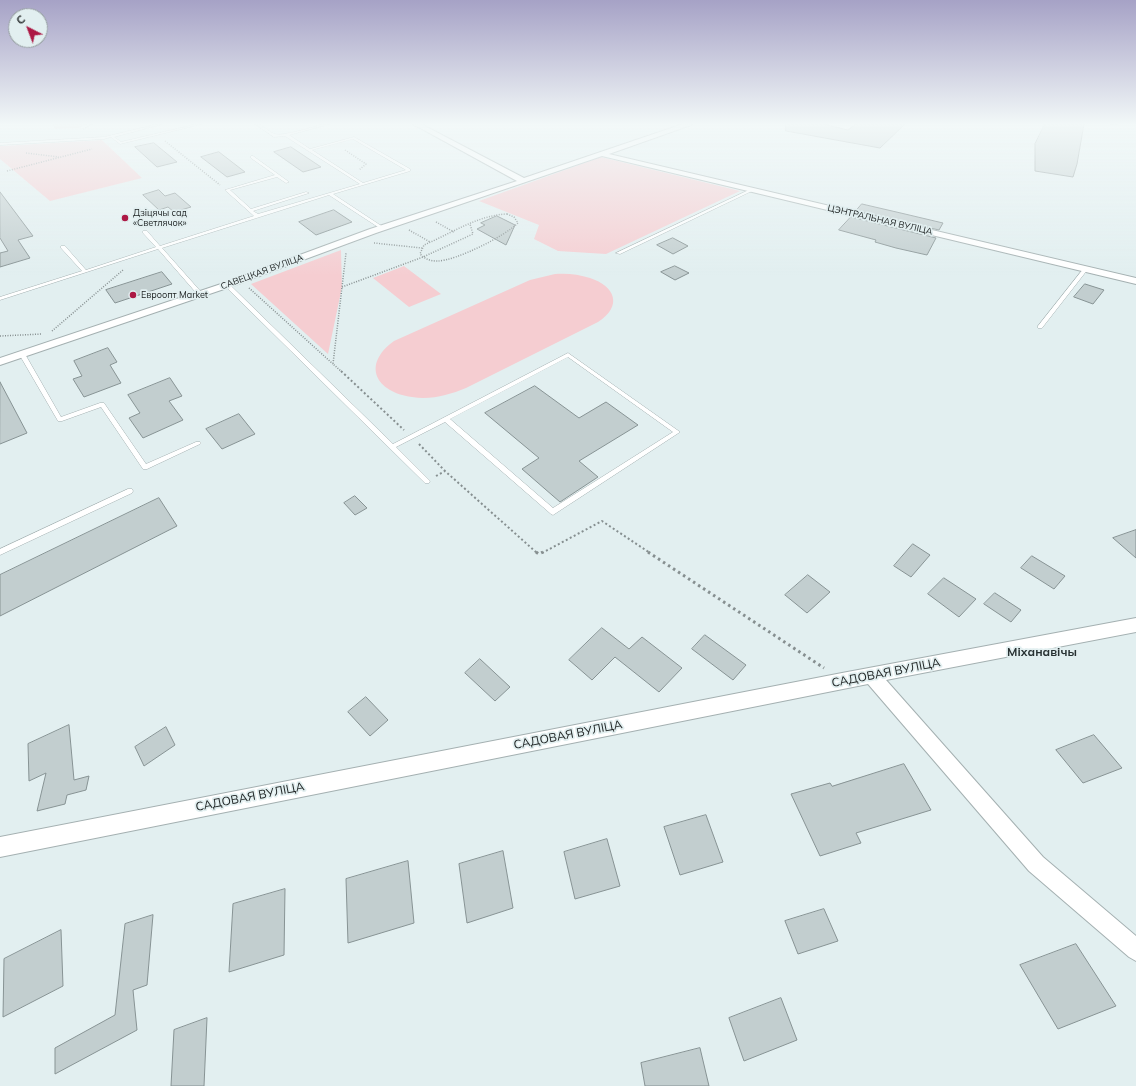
<!DOCTYPE html>
<meta charset="utf-8">
<style>
body{margin:0}
#map{position:relative;width:1136px;height:1086px;overflow:hidden;background:#e2eff0;font-family:Mulish,sans-serif}
canvas{display:block}
.north{position:absolute;left:8px;top:8px;width:40px;height:40px;box-sizing:border-box;background:#e2eff0;border:1px solid #949e9f;border-radius:50%;rotate:318deg;font-size:11px;font-weight:700;line-height:16px;text-align:center;color:#202525}
.north::after{content:'';display:block;margin:auto;width:14px;height:18px;background:#ac1844;clip-path:polygon(50% 0,100% 100%,50% 72%,0 100%)}
</style>
<div id="map">
<canvas width="1136" height="1086"></canvas>
<div class="north">С</div>
</div>
<script>
const g = document.querySelector('canvas').getContext('2d');
g.lineJoin = 'round';
function fill(path, color) { g.fillStyle = color; g.fill(path, 'evenodd'); }
function stroke(path, color, width, dash) { g.strokeStyle = color; g.lineWidth = width; g.lineCap = dash ? 'butt' : 'round'; g.setLineDash(dash || []); g.stroke(path); }
function drawText(font, color, halo, rows, align = 'center') {
  g.font = font + ' Mulish,sans-serif'; g.lineWidth = 3.5; g.setLineDash([]); g.textBaseline = 'middle'; g.strokeStyle = halo; g.fillStyle = color; for (const [text, x, y, turn = 0] of rows) {
    g.save(); g.translate(x, y); g.rotate((+turn || 0) * Math.PI / 180); g.textAlign = isNaN(turn) ? turn : align; if (halo) g.strokeText(text, 0, 0); g.fillText(text, 0, 0); g.restore();
  }
}
const green = new Path2D(`
 M53 124H87L78 128 55 129Z
 M102 140 142 178 50 201 0 159V146H3Z
 M601 157 740 191 606 254 558 251 534 239 539 225 479 201Z
 M341 250 342 287 328 354 251 284Z
 M404 266 441 294 409 307 373 278Z
 M555 274C567 273 578 274 590 278 615 286 623 306 598 322L466 388C449 395 431 400 412 397 376 392 361 365 394 341L530 280Z`);
const building = new Path2D(`
 M786 124H823L848 130 856 124H905L880 148 786 131Z
 M1045 124H1084L1077 164 1073 177 1035 171V144Z
 M154 143 177 162 157 167 135 147Z
 M291 147 321 167 303 172 274 152Z
 M219 152 245 172 227 177 201 157Z
 M159 190 165 196 175 193 191 207 174 212 168 207 159 210 143 195Z
 M0 192 33 236 18 240 30 258 0 267V253L8 251 0 238Z
 M862 204 905 214 943 223 939 230 856 211Z
 M334 210 352 222 316 235 299 222Z
 M497 216 515 225 506 245 477 229 485 225 481 223Z
 M851 217 936 238 927 255 896 248 875 242 876 240 839 230Z
 M673 238 688 246 673 254 657 245Z
 M675 266 689 273 675 280 661 272Z
 M162 272 172 284 115 303 106 290Z
 M1085 284 1104 290 1093 304 1074 297Z
 M108 348 117 362 110 365 121 383 84 397 73 379 82 376 74 361Z
 M170 378 182 396 169 401 183 420 143 438 129 418 140 413 128 395Z
 M0 382 27 433 0 444Z
 M535 386 579 418 606 402 638 425 579 461 598 477 560 502 522 469 539 458 485 413Z
 M239 414 255 434 222 449 206 429Z
 M355 496 367 508 355 515 344 503Z
 M159 498 177 526 0 616V575Z
 M1136 530V558L1113 538Z
 M913 544 930 555 911 577 894 566Z
 M1032 556 1065 576 1054 589 1021 568Z
 M808 575 830 592 807 613 785 595Z
 M944 578 976 599 959 617 928 594Z
 M995 593 1021 610 1011 622 984 604Z
 M602 628 629 649 642 637 682 668 659 692 615 657 592 680 569 660Z
 M705 635 746 665 733 680 692 649Z
 M480 659 510 687 495 701 465 673Z
 M366 697 388 720 370 736 348 712Z
 M69 725 74 780 89 776 86 790 67 795 65 804 37 811 46 773 29 781 28 744Z
 M166 727 175 745 144 766 135 747Z
 M1094 735 1122 768 1083 783 1056 750Z
 M904 764 931 810 856 833 861 843 820 856 791 794 830 783 832 786Z
 M706 815 723 862 680 875 664 827Z
 M607 839 620 886 575 899 564 852Z
 M503 851 513 908 467 923 459 864Z
 M408 861 414 923 348 943 346 879Z
 M285 889 284 955 229 972 233 904Z
 M824 909 838 941 798 954 785 921Z
 M153 915 147 985 133 990 137 1030 55 1074V1048L115 1015 125 924Z
 M61 930 63 986 3 1017 4 959Z
 M1076 944 1116 1006 1058 1029 1020 965Z
 M781 998 797 1040 744 1061 729 1018Z
 M207 1018 204 1086H171L174 1030Z
 M700 1048 709 1086H645L641 1063Z`);
const pathFar2 = new Path2D(`
 M83 129 93 124
 M165 141 220 185
 M345 150 366 164 359 170
 M26 153 59 157
 M7 171 92 149
 M507 214 514 217 518 223C505 236 456 261 437 261 430 261 425 259 420 254L424 245C450 234 478 215 507 214Z
 M436 222 454 232
 M409 230 430 242
 M374 243 422 248
 M342 287 423 257 473 234 470 224
 M249 288 333 364
 M52 331 123 270
 M0 336 42 334
 M342 372 333 364 346 253`);
const pathFar1 = new Path2D(`
 M341 371 404 430
 M419 444 445 471
 M436 476 445 471 537 553
 M542 553 602 521 650 553`);
const path = new Path2D(`
 M536 552 539 554 543 552
 M648 552 824 668`);
const service = new Path2D(`
 M158 124H163L114 137 121 142 197 124H202L120 144 111 137 104 139 0 145V143L104 137Z
 M255 124C263 124 268 132 275 134 282 137 315 126 325 124H330L289 135 310 149 354 137 410 169V171L333 194 383 227V229H381L329 195 162 248 202 293V295H198L158 249 0 300V297L82 271 61 248V246H65L86 270 156 247 143 233V231H147L160 246 254 216 225 190 275 175 251 158V156H253L289 182 286 183 277 177 230 190 251 209 306 192 309 193 253 211 258 214 360 184 285 136 274 137ZM353 139 406 170 363 183 312 150Z
 M1111 124H1118L1116 125Z
 M751 189 754 190 620 254 616 253Z
 M1084 268 1088 269 1042 328H1038V326Z
 M225 284H229L393 444 568 353 680 432 553 515 551 514 445 422 396 447 430 481 429 483H425L225 286ZM568 357 673 432 553 508 450 419Z
 M22 352 25 354 61 417 100 403H104L146 464 196 442H200L201 443 200 444 147 469H143L101 407 62 421H58L19 354Z
 M128 489H132L133 491 132 493 0 555V549Z`);
const minor = new Path2D(`
 M413 124H421L524 178 683 124H692L691 125 609 154 1136 278V284L602 156 376 233 230 287 0 365V358L224 283 370 229 517 181Z
 M1136 618V632L886 680 1043 857 1136 936V961L1129 957 1029 871 868 684 0 857V837L842 673Z`);
const markers = [
 [125,218,4,"#ac1844"],
 [133,295,4,"#ac1844"]
];
const farPoinames = [
 ["Дзіцячы сад",133,213],
 ["«Светлячок»",133,223],
 ["Евроопт Market",141,295]
];
const farStreetnames = [
 ["ЦЭНТРАЛЬНАЯ ВУЛІЦА",880,220,13],
 ["САВЕЦКАЯ ВУЛІЦА",262,272,-20]
];
const quarterNames = [
 ["Міханавічы",1042,652]
];
const nearStreetnames = [
 ["САДОВАЯ ВУЛІЦА",886,673,-11],
 ["САДОВАЯ ВУЛІЦА",568,735,-11],
 ["САДОВАЯ ВУЛІЦА",250,797,-11]
];
fill(green, '#f5cdd1');
fill(building, '#c2cecf');
stroke(building, '#879394', 1);
stroke(service, '#a4b0b1', 1);
stroke(minor, '#a4b0b1', 2);
stroke(pathFar2, '#868f90', 1.5, [1, 1.5]);
stroke(pathFar1, '#868f90', 2, [2, 2.5]);
stroke(path, '#868f90', 3, [2.5, 3.5]);
fill(service, '#fff');
fill(minor, '#fff');
const sky = g.createLinearGradient(0, 0, 0, 276);
sky.addColorStop(0, '#a6a2c6');
sky.addColorStop(0.45, '#f2f8f8');
sky.addColorStop(1, '#f2f8f800');
g.fillStyle = sky;
g.fillRect(0, 0, 1136, 276);
for (const [x, y, r, color] of markers) { const dot = new Path2D(); dot.arc(x, y, r, 0, 2 * Math.PI); g.fillStyle = color; g.fill(dot); stroke(dot, '#e2eff0', 1.5); }
drawText('9px', '#202525', '#e2eff0', farPoinames, 'left');
drawText('9px', '#202525', '#e2eff0', farStreetnames);
drawText('bold 12px', '#273132', '#e2eff0', quarterNames);
drawText('12px', '#202525', '#e2eff0', nearStreetnames);
</script>
